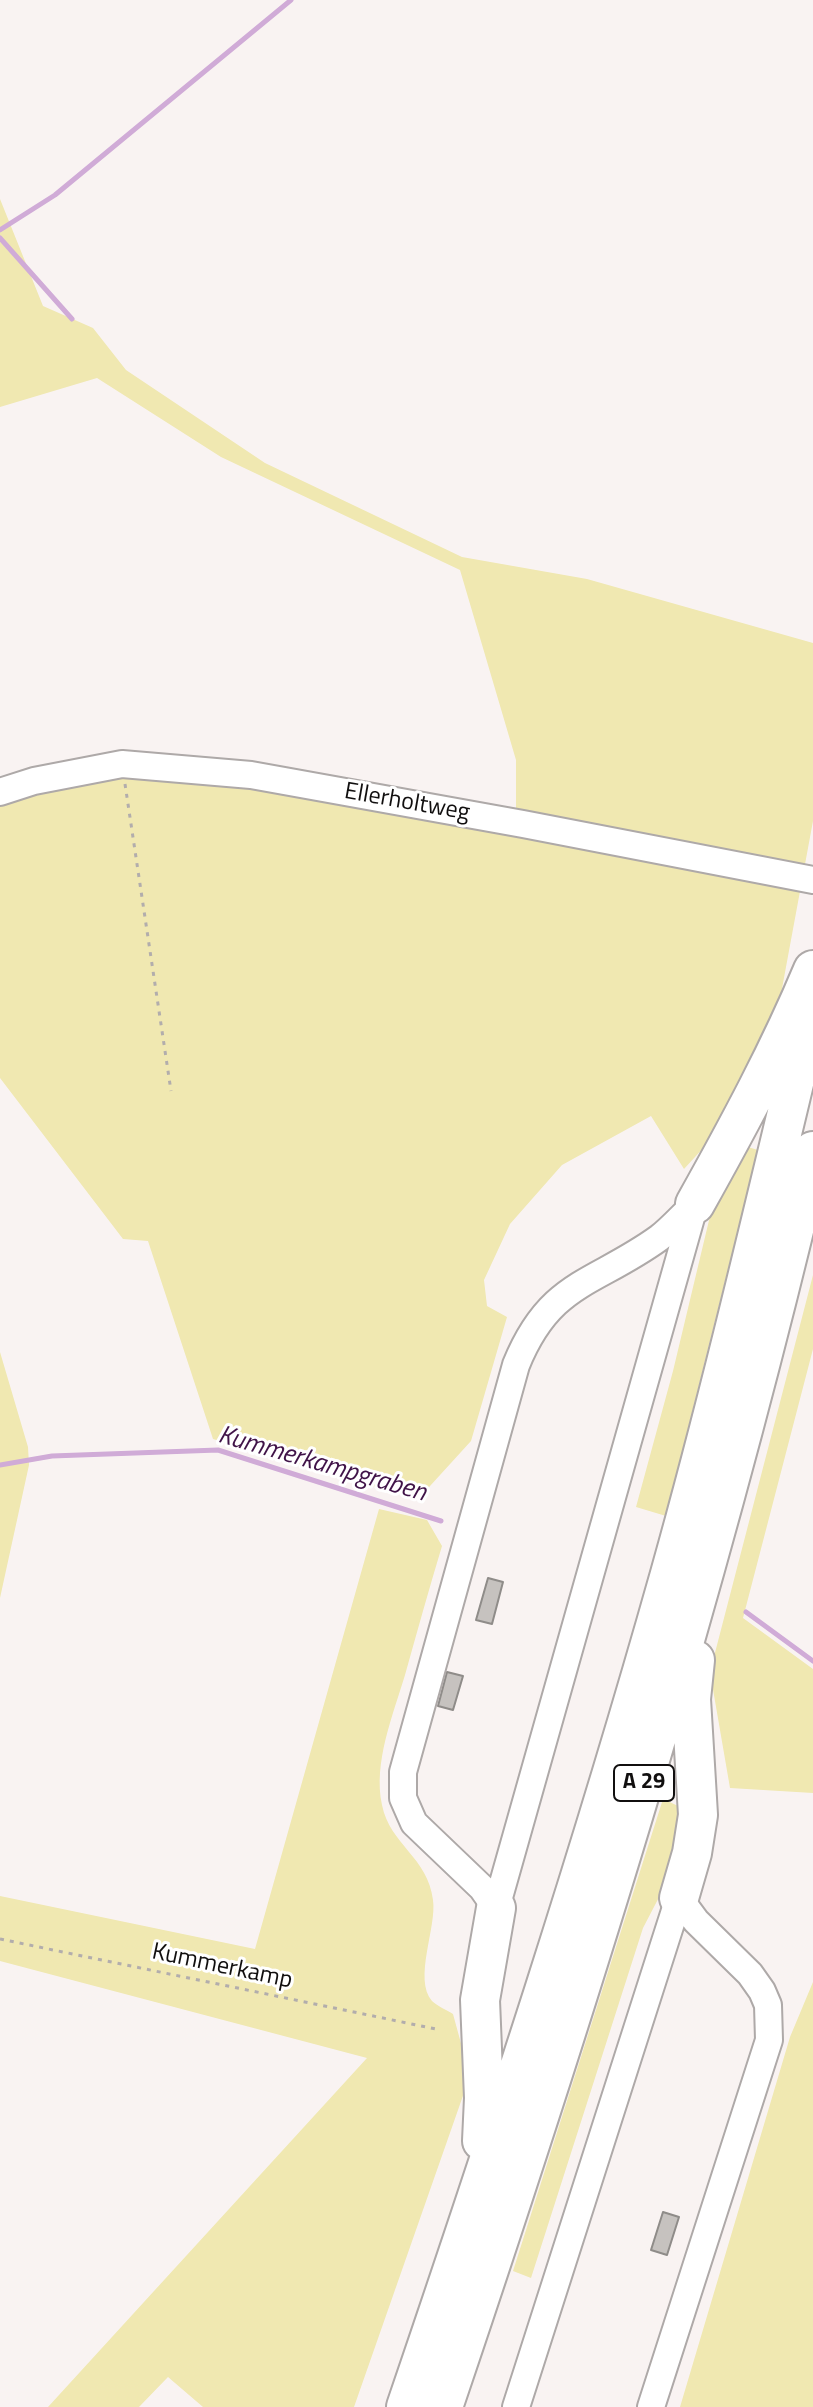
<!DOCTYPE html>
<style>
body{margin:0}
canvas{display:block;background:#f9f3f2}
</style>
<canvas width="813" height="2407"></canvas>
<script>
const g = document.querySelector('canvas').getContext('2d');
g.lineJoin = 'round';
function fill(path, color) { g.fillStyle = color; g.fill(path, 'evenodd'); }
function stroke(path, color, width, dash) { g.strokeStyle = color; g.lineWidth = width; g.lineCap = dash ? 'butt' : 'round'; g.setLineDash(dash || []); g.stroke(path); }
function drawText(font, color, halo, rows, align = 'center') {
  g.font = font + ' "Titillium Web",sans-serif'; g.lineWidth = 6; g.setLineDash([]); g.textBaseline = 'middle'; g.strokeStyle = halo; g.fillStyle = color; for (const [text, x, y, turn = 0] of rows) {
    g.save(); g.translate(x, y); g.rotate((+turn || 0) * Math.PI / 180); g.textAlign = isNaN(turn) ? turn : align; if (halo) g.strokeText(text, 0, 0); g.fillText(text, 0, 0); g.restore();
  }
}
const green = new Path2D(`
 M0 199 43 306 93 328 126 370 265 463 462 557 587 579 813 643V821L776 1021 717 1133 684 1169 651 1116 562 1165 510 1224 484 1280 487 1306 507 1317 471 1441 420 1497 386 1490 213 1439 148 1241 123 1239 0 1078V785L121 759 516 816V760L460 570 221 457 97 378 0 407Z
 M741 1145 758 1150 666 1516 636 1507 673 1371 716 1191Z
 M813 1275V1349L743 1618 813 1669V1793L730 1788 710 1672Z
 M0 1352 28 1447 29 1465 0 1598Z
 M379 1509 427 1520 442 1546C429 1589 417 1632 405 1675 393 1715 373 1763 382 1805 390 1845 428 1857 433 1900 437 1927 413 1979 432 2001 437 2006 447 2010 453 2014L465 2058V2090L354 2407H203L168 2377 139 2407H48L367 2058 0 1961V1896L255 1949Z
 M663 1799 689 1811 668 1880 643 1928 531 2278 513 2271Z
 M813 1982V2407H680L790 2037Z`);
const stream = new Path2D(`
 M0 230 55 195 291 0
 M0 238 72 319
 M0 1465 52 1456 218 1450 441 1521
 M746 1612 813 1661`);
const building = new Path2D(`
 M488 1578 503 1582 492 1624 476 1620Z
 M447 1672 463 1676 453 1710 438 1706Z
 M663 2212 679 2217 667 2255 651 2250Z`);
const path = new Path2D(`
 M125 784 171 1091
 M0 1939 436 2029`);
const minor = new Path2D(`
 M0 792 34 781 122 764 251 775 523 824 813 880
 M496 1908 482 1888 414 1823 403 1798V1772L516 1365C550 1281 594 1285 659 1238 672 1228 683 1215 695 1204
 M496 1908 694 1207
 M516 2407 679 1898
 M651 2407 769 2040 768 2005 762 1991 750 1974 696 1921 679 1898`);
const highway = new Path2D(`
 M695 1204C738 1127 779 1051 813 970
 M679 1898 692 1853 698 1815 691 1699 695 1660
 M482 2141 484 2098 480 2000 496 1908
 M406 2407C500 2131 591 1854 670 1574 723 1385 767 1195 813 1004
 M443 2407C583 1993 713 1576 813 1151`);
const shields = [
 [644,1783,60]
];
const shieldNames = [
 ["A 29",644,1783]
];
const streetNames = [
 ["Ellerholtweg",407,803,10],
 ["Kummerkamp",222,1967,12]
];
const waterNames = [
 ["Kummerkampgraben",322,1465,16]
];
fill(green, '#f0e8b1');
stroke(stream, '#d0abd7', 5);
fill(building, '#c6c2bf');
stroke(building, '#8f8c89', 2);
stroke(minor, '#aea9a8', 30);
stroke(highway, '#aea9a8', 42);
stroke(path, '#b2adac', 3, [4, 6]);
stroke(minor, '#fff', 26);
stroke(highway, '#fff', 38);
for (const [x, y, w] of shields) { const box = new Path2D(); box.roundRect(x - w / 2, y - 18, w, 36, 6); g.fillStyle = '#fff'; g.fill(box); stroke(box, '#110f0f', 2); }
drawText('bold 22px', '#110f0f', null, shieldNames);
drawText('24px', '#110f0f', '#fff', streetNames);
drawText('italic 26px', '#401348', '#fff', waterNames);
</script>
